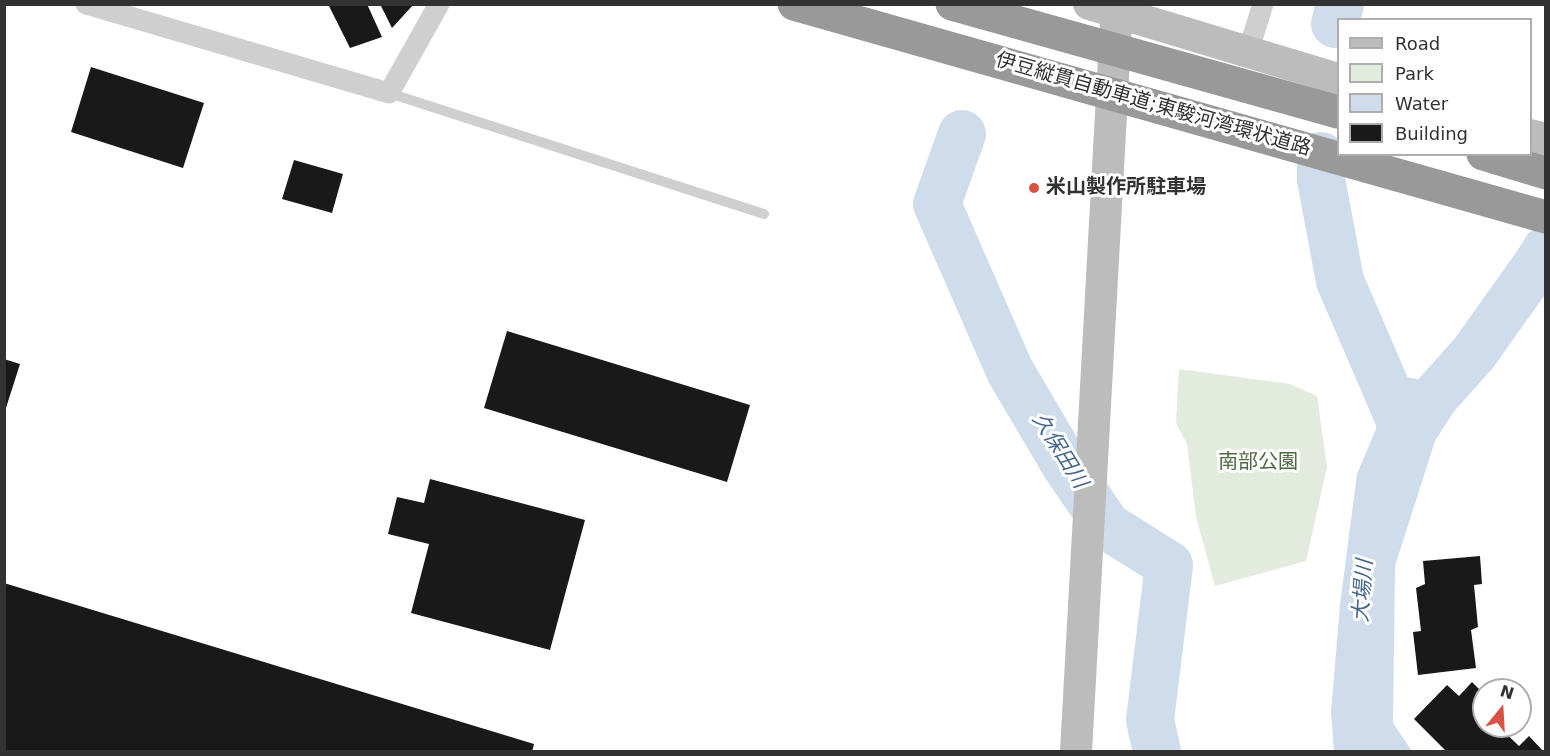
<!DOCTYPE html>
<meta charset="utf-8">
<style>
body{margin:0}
#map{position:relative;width:1550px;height:756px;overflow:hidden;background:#fff;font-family:"DejaVu Sans",sans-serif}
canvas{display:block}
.frame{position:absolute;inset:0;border:6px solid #323232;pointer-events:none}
.legend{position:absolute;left:1337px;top:18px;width:195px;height:138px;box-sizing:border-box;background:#fff;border:2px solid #adadad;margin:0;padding:8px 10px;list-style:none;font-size:18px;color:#323232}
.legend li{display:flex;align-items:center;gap:12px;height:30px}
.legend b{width:30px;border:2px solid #adadad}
.north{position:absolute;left:1472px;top:678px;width:60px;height:60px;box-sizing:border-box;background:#fff;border:2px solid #adadad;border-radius:50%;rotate:18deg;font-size:16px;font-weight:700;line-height:24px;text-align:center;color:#323232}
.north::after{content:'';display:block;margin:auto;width:21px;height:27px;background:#d95143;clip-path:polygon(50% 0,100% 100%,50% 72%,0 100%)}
</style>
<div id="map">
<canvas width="1550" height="756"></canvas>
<div class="frame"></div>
<ul class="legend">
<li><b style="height:8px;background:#bcbcbc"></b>Road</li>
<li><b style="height:16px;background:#e3eade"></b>Park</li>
<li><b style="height:16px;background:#cfdceb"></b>Water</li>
<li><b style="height:16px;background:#191919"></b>Building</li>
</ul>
<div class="north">N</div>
</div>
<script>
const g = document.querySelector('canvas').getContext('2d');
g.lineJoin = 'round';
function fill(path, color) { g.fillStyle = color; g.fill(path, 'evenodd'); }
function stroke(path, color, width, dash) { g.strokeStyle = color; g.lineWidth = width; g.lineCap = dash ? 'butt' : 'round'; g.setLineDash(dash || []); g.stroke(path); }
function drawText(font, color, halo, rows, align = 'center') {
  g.font = font + ' "DejaVu Sans","Noto Sans JP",sans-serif'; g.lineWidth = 6; g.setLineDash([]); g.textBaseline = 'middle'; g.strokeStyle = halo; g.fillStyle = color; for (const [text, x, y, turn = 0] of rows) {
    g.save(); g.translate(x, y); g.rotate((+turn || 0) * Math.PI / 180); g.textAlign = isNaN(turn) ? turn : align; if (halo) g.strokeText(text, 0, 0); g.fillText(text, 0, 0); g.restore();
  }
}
const green = new Path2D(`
 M1179 369 1290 384 1317 396 1327 467 1306 561 1215 586 1196 517 1187 444 1176 423Z`);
const water = new Path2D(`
 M1375 371 1468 389 1435 441 1395 566 1393 723 1412 751H1334L1331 712 1340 605 1357 474 1376 429Z`);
const river = new Path2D(`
 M1335 24 1340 4
 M962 134 937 204 1010 371 1066 466 1107 526 1169 565 1150 720 1157 752
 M1321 156V179L1340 281 1405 432
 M1403 436 1432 400 1474 353 1538 263 1546 250`);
const building = new Path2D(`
 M328 4H367L382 37 350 48Z
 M380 4H414L392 28Z
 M91 67 204 103 183 168 71 132Z
 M294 160 343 174 332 213 282 199Z
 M507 331 750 405 727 482 484 408Z
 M4 359 20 364 5 411 4 410Z
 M430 479 585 520 550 650 411 613 429 544 388 534 397 497 424 503Z
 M1480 556 1482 584 1474 585 1478 627 1471 630 1476 668 1418 675 1413 632 1421 631 1416 588 1425 584 1423 561Z
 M4 583 534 744 532 752H4Z
 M1472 682 1484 694 1475 703 1484 712V726H1498L1519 746 1529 736 1544 752H1447L1414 719 1447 685 1459 696Z`);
const lane = new Path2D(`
 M389 93 764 214`);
const street = new Path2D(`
 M86 4 389 93 439 4
 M1248 52 1263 4`);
const secondary = new Path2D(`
 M1089 4 1338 79
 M1530 135 1546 139
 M1076 752 1117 4`);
const highway = new Path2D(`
 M1483 154 1546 173`);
const highwayBridge = new Path2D(`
 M794 4 1546 217
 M952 4 1338 112`);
const markers = [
 [1034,188,6,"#d95143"]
];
const streetNames = [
 ["伊豆縦貫自動車道;東駿河湾環状道路",1153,105,16]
];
const poiNames = [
 ["米山製作所駐車場",1046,188]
];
const parkNames = [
 ["南部公園",1258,463]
];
const waterNames = [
 ["久保田川",1059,451,58],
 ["大場川",1364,591,-86]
];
fill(green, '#e3eade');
fill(water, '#cfdceb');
stroke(river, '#cfdceb', 48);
fill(building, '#191919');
stroke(lane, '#cfcfcf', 10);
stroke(street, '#cfcfcf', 21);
stroke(secondary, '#bcbcbc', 32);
stroke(highway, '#999', 33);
stroke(highwayBridge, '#999', 33);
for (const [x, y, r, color] of markers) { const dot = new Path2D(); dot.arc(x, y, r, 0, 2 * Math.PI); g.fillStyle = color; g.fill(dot); stroke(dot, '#fff', 2); }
drawText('20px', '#323232', '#fff', streetNames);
drawText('bold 20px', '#323232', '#fff', poiNames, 'left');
drawText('20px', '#4e6b42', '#fff', parkNames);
drawText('italic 21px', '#44668f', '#fff', waterNames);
</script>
